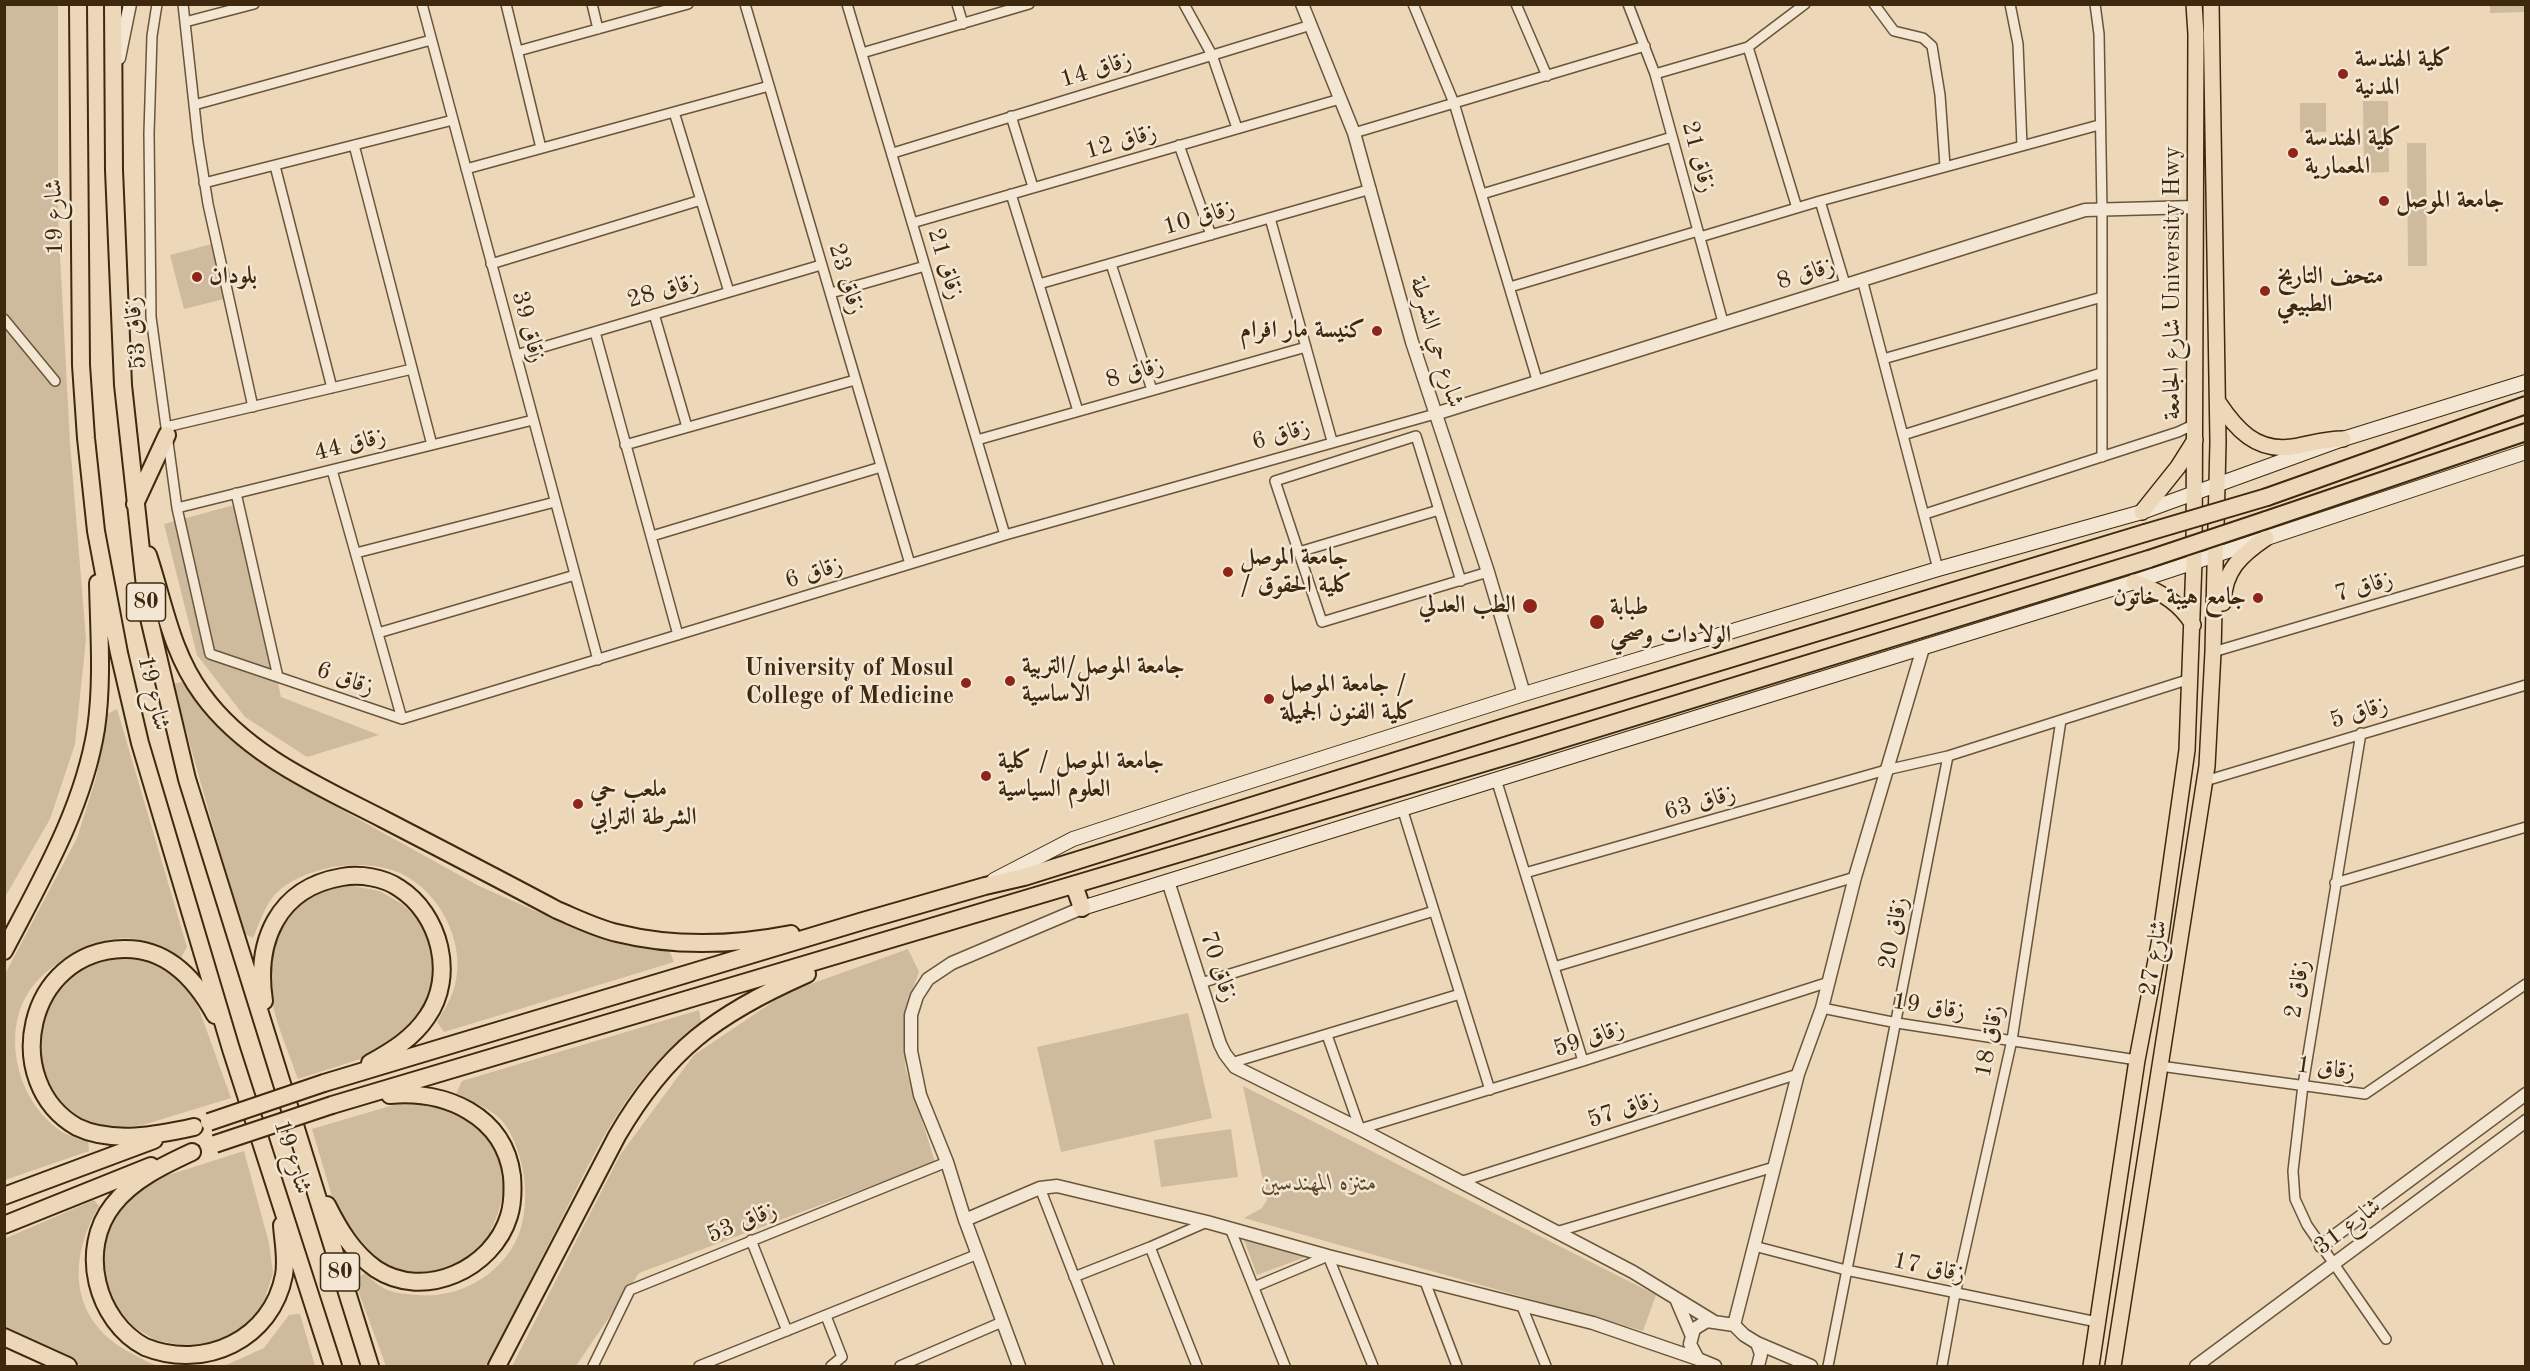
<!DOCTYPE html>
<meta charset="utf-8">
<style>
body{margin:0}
#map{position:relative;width:2530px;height:1371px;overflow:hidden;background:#ecd8b9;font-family:"Old Standard TT",serif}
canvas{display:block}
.frame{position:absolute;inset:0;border:6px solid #3e290f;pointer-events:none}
</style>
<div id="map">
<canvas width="2530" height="1371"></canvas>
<div class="frame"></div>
</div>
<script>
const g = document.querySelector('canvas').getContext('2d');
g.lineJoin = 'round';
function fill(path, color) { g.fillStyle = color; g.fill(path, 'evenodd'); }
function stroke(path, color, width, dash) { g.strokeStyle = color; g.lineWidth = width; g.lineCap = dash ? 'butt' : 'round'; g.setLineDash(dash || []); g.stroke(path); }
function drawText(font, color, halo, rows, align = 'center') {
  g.font = font + ' "Old Standard TT",Amiri,serif'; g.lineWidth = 5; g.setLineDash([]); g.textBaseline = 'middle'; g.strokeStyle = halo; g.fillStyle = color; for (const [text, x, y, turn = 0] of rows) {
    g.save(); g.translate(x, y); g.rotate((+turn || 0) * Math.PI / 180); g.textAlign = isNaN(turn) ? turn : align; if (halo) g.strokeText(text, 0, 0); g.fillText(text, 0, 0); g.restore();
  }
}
const green = new Path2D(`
 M5 5H58V217L70 443 86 639 75 744 50 819 5 897Z
 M2490 5H2525V12L2490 13Z
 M2363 101H2388L2389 172 2364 173Z
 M2300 103H2326V132H2300Z
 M2407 143H2426L2427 266H2408Z
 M212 244 224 299 184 309 170 255Z
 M238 504 281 697 379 735 307 757 245 717 197 655 164 524Z
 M185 681 197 700 234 743 279 775 479 886 581 931 629 946 668 948 674 962 444 1032 437 1022C444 1010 452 998 455 985 467 940 436 884 392 870 367 862 335 864 311 873 296 878 279 887 270 901 263 912 258 926 253 938L243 933 173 684Z
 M117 709 187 947 180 959C168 953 156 945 143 941 127 935 109 939 94 944 70 952 41 972 28 993 0 1038 20 1108 66 1134 72 1137 81 1137 88 1138L89 1151 5 1180V974L77 838 96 778 107 714Z
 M348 885 380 891 402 904 419 920 430 935 437 980 420 1022 382 1052 298 1079C281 1029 247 964 285 916 305 891 318 889 348 885Z
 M908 949 919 972 907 1006 905 1067 935 1162 639 1273 576 1366H512L620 1155 694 1055 786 993Z
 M99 956 156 959 185 982 199 1009 231 1098 143 1125 117 1128 94 1123 75 1115 56 1099 43 1081 35 1040 50 993 72 971Z
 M699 1010 701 1022C628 1078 600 1142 560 1222 535 1270 511 1318 489 1366H386L354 1280 365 1273C384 1292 392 1293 418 1295 458 1299 502 1275 518 1236 528 1213 527 1178 519 1155 514 1139 507 1122 493 1113 482 1105 468 1100 456 1094L462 1081Z
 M1188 1013 1212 1118 1061 1152 1037 1047Z
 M1243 1086 1656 1295 1643 1331 1244 1218 1262 1208 1267 1200Z
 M423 1102 464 1115 483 1131 496 1149 503 1172 504 1191 498 1213 488 1237 465 1259 439 1274 414 1275 382 1270 339 1220 312 1129 397 1104Z
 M1231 1129 1238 1177 1161 1187 1154 1140Z
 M244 1151 269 1243 273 1273 262 1308 239 1331 217 1343 187 1346 155 1340 134 1327 117 1311 107 1295 100 1250 107 1226 133 1192 156 1179Z
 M94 1200 99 1206C66 1262 71 1322 131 1353 141 1358 151 1365 161 1366H83L5 1328 4 1239Z
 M1244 1240 1308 1256 1257 1275Z
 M300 1314 315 1366H224L264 1348 289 1315Z`);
const minor = new Path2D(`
 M157 4 152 36 149 133 151 317 177 508 210 654 402 719 1005 535 1435 414
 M183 4 198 141 208 204 253 407
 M422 4 598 660
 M506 4 541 148
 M592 4 598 29
 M745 4 910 564
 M847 4 1005 535
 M957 4 963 24
 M1184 4 1212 55 1237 128
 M1413 4 1454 103 1538 383
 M1516 4 1547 76
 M1628 4 1655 74 1723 322
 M1874 4 1894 31 1923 38 1932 46 1940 95 1945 166
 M2010 4 2018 44 2022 146
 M2095 4 2099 34 2102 209V457
 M185 22 254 4
 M1748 47 1797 208
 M518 51 688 4
 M862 53 1029 4
 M1655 74 1748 47 1805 4
 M194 105 431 40
 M674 112 729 292
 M1011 116 1033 187
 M1354 133 1645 46
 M354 145 432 445
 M1179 145 1211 235
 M893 153 1311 25
 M275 166 332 388
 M466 169 769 86
 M204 183 453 120
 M1011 194 1078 411
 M1482 194 1672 137
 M1820 201 1845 284
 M1270 218 1332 441
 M912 223 1340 99
 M1700 237 1820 201 2099 125
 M491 264 701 200
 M1111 264 1152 390
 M1862 279 1938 569
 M1039 284 1371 189
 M1510 287 1698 231
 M831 293 925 266
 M654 314 687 427
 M4 319 55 381
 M595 332 678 635
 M516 355 821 265
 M1883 359 2102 297
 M166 427 412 369
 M1903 435 2101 373
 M977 440 1306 347
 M625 445 855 380
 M332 470 402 719
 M236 493 278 677
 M177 508 533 420
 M1925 514 2178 432 2195 424
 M652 536 881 467
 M1299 552 1439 510
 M356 553 555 502
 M1461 581 1416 436 1275 481 1322 622 1488 572
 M378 633 575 575
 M2213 652 2526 560
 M2361 733 2303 1085 2293 1171 2295 1199 2307 1225 2386 1339
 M1496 779 1583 1061
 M2205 781 2526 685
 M1402 808 1490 1090
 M1525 873 1886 770 1948 756
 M2335 883 2526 827
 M1554 967 1855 877
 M1201 983 1434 911
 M1822 1008 1897 1023 2137 1060
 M1327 1035 1360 1129 1583 1061 1829 982
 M1231 1063 1460 994
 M2160 1066 2365 1094 2526 984
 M1460 1182 1798 1074
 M1040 1188 1109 1366
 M1230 1228 1285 1366
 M1556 1232 1774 1167
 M751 1240 787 1331
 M1754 1246 1846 1270 2097 1322
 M1150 1247 1197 1366
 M1074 1277 1150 1247 1207 1222
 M1424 1279 1457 1366
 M1254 1287 1328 1256 1373 1366
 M1521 1304 1546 1366
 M826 1316 842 1357 831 1366
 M593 1366 630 1290 947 1162
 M699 1366 978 1254
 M900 1366 1002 1322
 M1828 1366 1948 756 2190 679
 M1942 1366 1955 1294 2012 1040 2061 720`);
const tertiary = new Path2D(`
 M1302 4 1354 133 1412 342 1488 572 1524 694
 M119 58 130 4
 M1435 414 2085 210 2195 207
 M1168 881 1220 1044 1225 1054 1235 1067 1360 1129 1633 1272 1713 1321
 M965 1220 1040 1188 1057 1186 1207 1222 1328 1256 1593 1323 1698 1359
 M2321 1246 2526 1094
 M1677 1301 1691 1334
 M1734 1325 1798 1074 1822 1008 1855 877 1923 648
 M1757 1343 1761 1354 1758 1366
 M1019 1366 965 1220 947 1162 920 1095 911 1051V1015L917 996 928 979 952 963 1082 908
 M1715 1366 1698 1359 1690 1344 1694 1329 1707 1321 1734 1325 1744 1335 1757 1343 1811 1366
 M2196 1366 2526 1121`);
const secondary = new Path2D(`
 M994 880 1073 839 1188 801 1524 694 1938 569 2142 512 2343 439 2526 382
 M1082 908 2134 582 2526 452`);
const primary = new Path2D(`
 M2218 402C2236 429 2256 452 2292 447 2310 444 2325 439 2343 439
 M2142 512 2178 467 2195 440
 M2134 582C2158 590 2180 602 2193 625
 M2223 603C2224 570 2241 555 2266 538
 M2091 1366 2137 1060 2161 934 2187 750 2194 561 2196 34 2194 4
 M2113 1366 2207 766 2213 652 2218 442 2211 4`);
const trunk = new Path2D(`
 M78 4 81 365 86 438 96 531 119 653 140 743 231 1049 333 1366
 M113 4 114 170 123 385 148 614 187 779 370 1366
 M2267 497 2526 405
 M135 504 167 435
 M2266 520 2526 432
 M148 555C164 603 171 652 202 694 246 755 319 786 383 819 441 849 499 879 557 910 576 918 596 928 617 933 673 947 735 945 791 934
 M1074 885 1082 908
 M4 951C41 880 83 809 96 729 103 681 99 631 98 583
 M264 1001C255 942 277 888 342 877 360 874 383 877 399 888 440 914 456 976 427 1017 413 1038 392 1051 370 1063
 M324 1083 863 921 985 886 1024 877 1508 726 2145 533
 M332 1105 1517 753 2149 559
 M194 1127C158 1135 112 1144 77 1127 0 1083 25 951 124 949 167 948 196 980 215 1015
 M192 1152C164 1165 132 1180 113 1205 78 1249 96 1321 145 1347 205 1371 272 1339 284 1275 287 1259 283 1241 282 1225
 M4 1196 154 1140
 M327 1205C339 1229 353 1253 376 1269 424 1301 493 1269 509 1216 513 1203 513 1189 512 1176 504 1115 445 1090 390 1095
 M4 1225 151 1166
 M4 1337 68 1366
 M497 1366 617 1136C667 1050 716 1014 807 974`);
const trunkBridge = new Path2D(`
 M2145 533 2267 497
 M2149 559 2266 520
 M209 1122 324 1083
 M215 1144 332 1105`);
const markers = [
 [2343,74,6,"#8f2418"],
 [2293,153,6,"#8f2418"],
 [2384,201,6,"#8f2418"],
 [197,277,6,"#8f2418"],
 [2265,291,6,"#8f2418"],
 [1377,331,6,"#8f2418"],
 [1228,572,6,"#8f2418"],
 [2258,598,6,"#8f2418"],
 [1530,606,8,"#8f2418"],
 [1597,622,8,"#8f2418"],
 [1010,681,6,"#8f2418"],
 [966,683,6,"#8f2418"],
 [1269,699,6,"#8f2418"],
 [986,776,6,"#8f2418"],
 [578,804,6,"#8f2418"]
];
const shields = [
 [146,602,39],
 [340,1272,39]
];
const shieldNames = [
 ["80",146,602],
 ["80",340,1272]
];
const poiNames = [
 ["كلية الهندسة",2355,60],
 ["المدنية",2355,88],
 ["كلية الهندسة",2305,139],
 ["المعمارية",2305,167],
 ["جامعة الموصل",2396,201],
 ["بلودان",209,277],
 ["متحف التاريخ",2277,277],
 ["الطبيعي",2277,305],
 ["كنيسة مار افرام",1365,331,"right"],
 ["جامعة الموصل",1240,558],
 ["/ كلية الحقوق",1240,586],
 ["جامع هيبة خاتون",2246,598,"right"],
 ["الطب العدلي",1516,606,"right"],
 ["طبابة",1610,608],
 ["الولادات وصحي",1610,636],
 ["جامعة الموصل/التربية",1022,667],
 ["الاساسية",1022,695],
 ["University of Mosul",954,669,"right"],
 ["College of Medicine",954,697,"right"],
 ["جامعة الموصل /",1281,685],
 ["كلية الفنون الجميلة",1281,713],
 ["جامعة الموصل / كلية",998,762],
 ["العلوم السياسية",998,790],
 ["ملعب حي",590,790],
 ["الشرطة الترابي",590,818]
];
const streetNames = [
 ["زقاق 14",1096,70,-17],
 ["زقاق 12",1121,142,-16],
 ["زقاق 21",1698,157,75],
 ["شارع 19",55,217,-91],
 ["زقاق 10",1199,218,-16],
 ["زقاق 21",945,264,73],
 ["زقاق 8",1806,274,-17],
 ["زقاق 23",846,279,73],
 ["شارع الجامعة University Hwy",2173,283,-90],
 ["زقاق 28",663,291,-16],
 ["زقاق 39",528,327,75],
 ["زقاق 53",136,333,-95],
 ["شارع حي الشرطة",1436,342,73],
 ["زقاق 8",1135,373,-16],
 ["زقاق 6",1281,435,-16],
 ["زقاق 44",350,445,-14],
 ["زقاق 6",814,573,-17],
 ["زقاق 7",2364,587,-16],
 ["زقاق 6",345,679,19],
 ["شارع 19",153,693,77],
 ["زقاق 5",2359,713,-17],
 ["زقاق 63",1700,803,-16],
 ["زقاق 20",1894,933,-79],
 ["شارع 27",2154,958,-81],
 ["زقاق 70",1218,967,72],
 ["زقاق 2",2298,989,-81],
 ["زقاق 19",1929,1007,9],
 ["زقاق 59",1589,1039,-18],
 ["زقاق 18",1990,1041,-79],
 ["زقاق 1",2326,1069,8],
 ["زقاق 57",1623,1110,-18],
 ["شارع 19",292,1157,72],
 ["زقاق 53",742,1223,-22],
 ["شارع 31",2348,1227,-37],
 ["زقاق 17",1929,1268,12]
];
const parkNames = [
 ["متنزه المهندسين",1319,1184]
];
fill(green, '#ceba9c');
stroke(minor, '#6a553a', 12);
stroke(tertiary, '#6a553a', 15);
stroke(secondary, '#3e290f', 16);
stroke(primary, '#3e290f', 18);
stroke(trunk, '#3e290f', 20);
stroke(minor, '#f3e6d2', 9);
stroke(tertiary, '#f3e6d2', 12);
stroke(secondary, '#f3e6d2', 14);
stroke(primary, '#ecd8b9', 15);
stroke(trunk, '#ecd8b9', 16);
stroke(trunkBridge, '#3e290f', 20, []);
stroke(trunkBridge, '#ecd8b9', 16);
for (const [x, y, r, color] of markers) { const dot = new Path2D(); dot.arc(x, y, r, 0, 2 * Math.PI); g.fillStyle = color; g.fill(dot); stroke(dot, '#f3e6d2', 2); }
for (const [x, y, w] of shields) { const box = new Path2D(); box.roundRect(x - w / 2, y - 19, w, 38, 4.5); g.fillStyle = '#f3e6d2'; g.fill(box); stroke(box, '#3e290f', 1.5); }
drawText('bold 22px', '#3e290f', null, shieldNames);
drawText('bold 24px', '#3e290f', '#f3e6d2', poiNames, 'left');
drawText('24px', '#3e290f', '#f3e6d2', streetNames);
drawText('italic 24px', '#5b462b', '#f3e6d2', parkNames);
</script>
